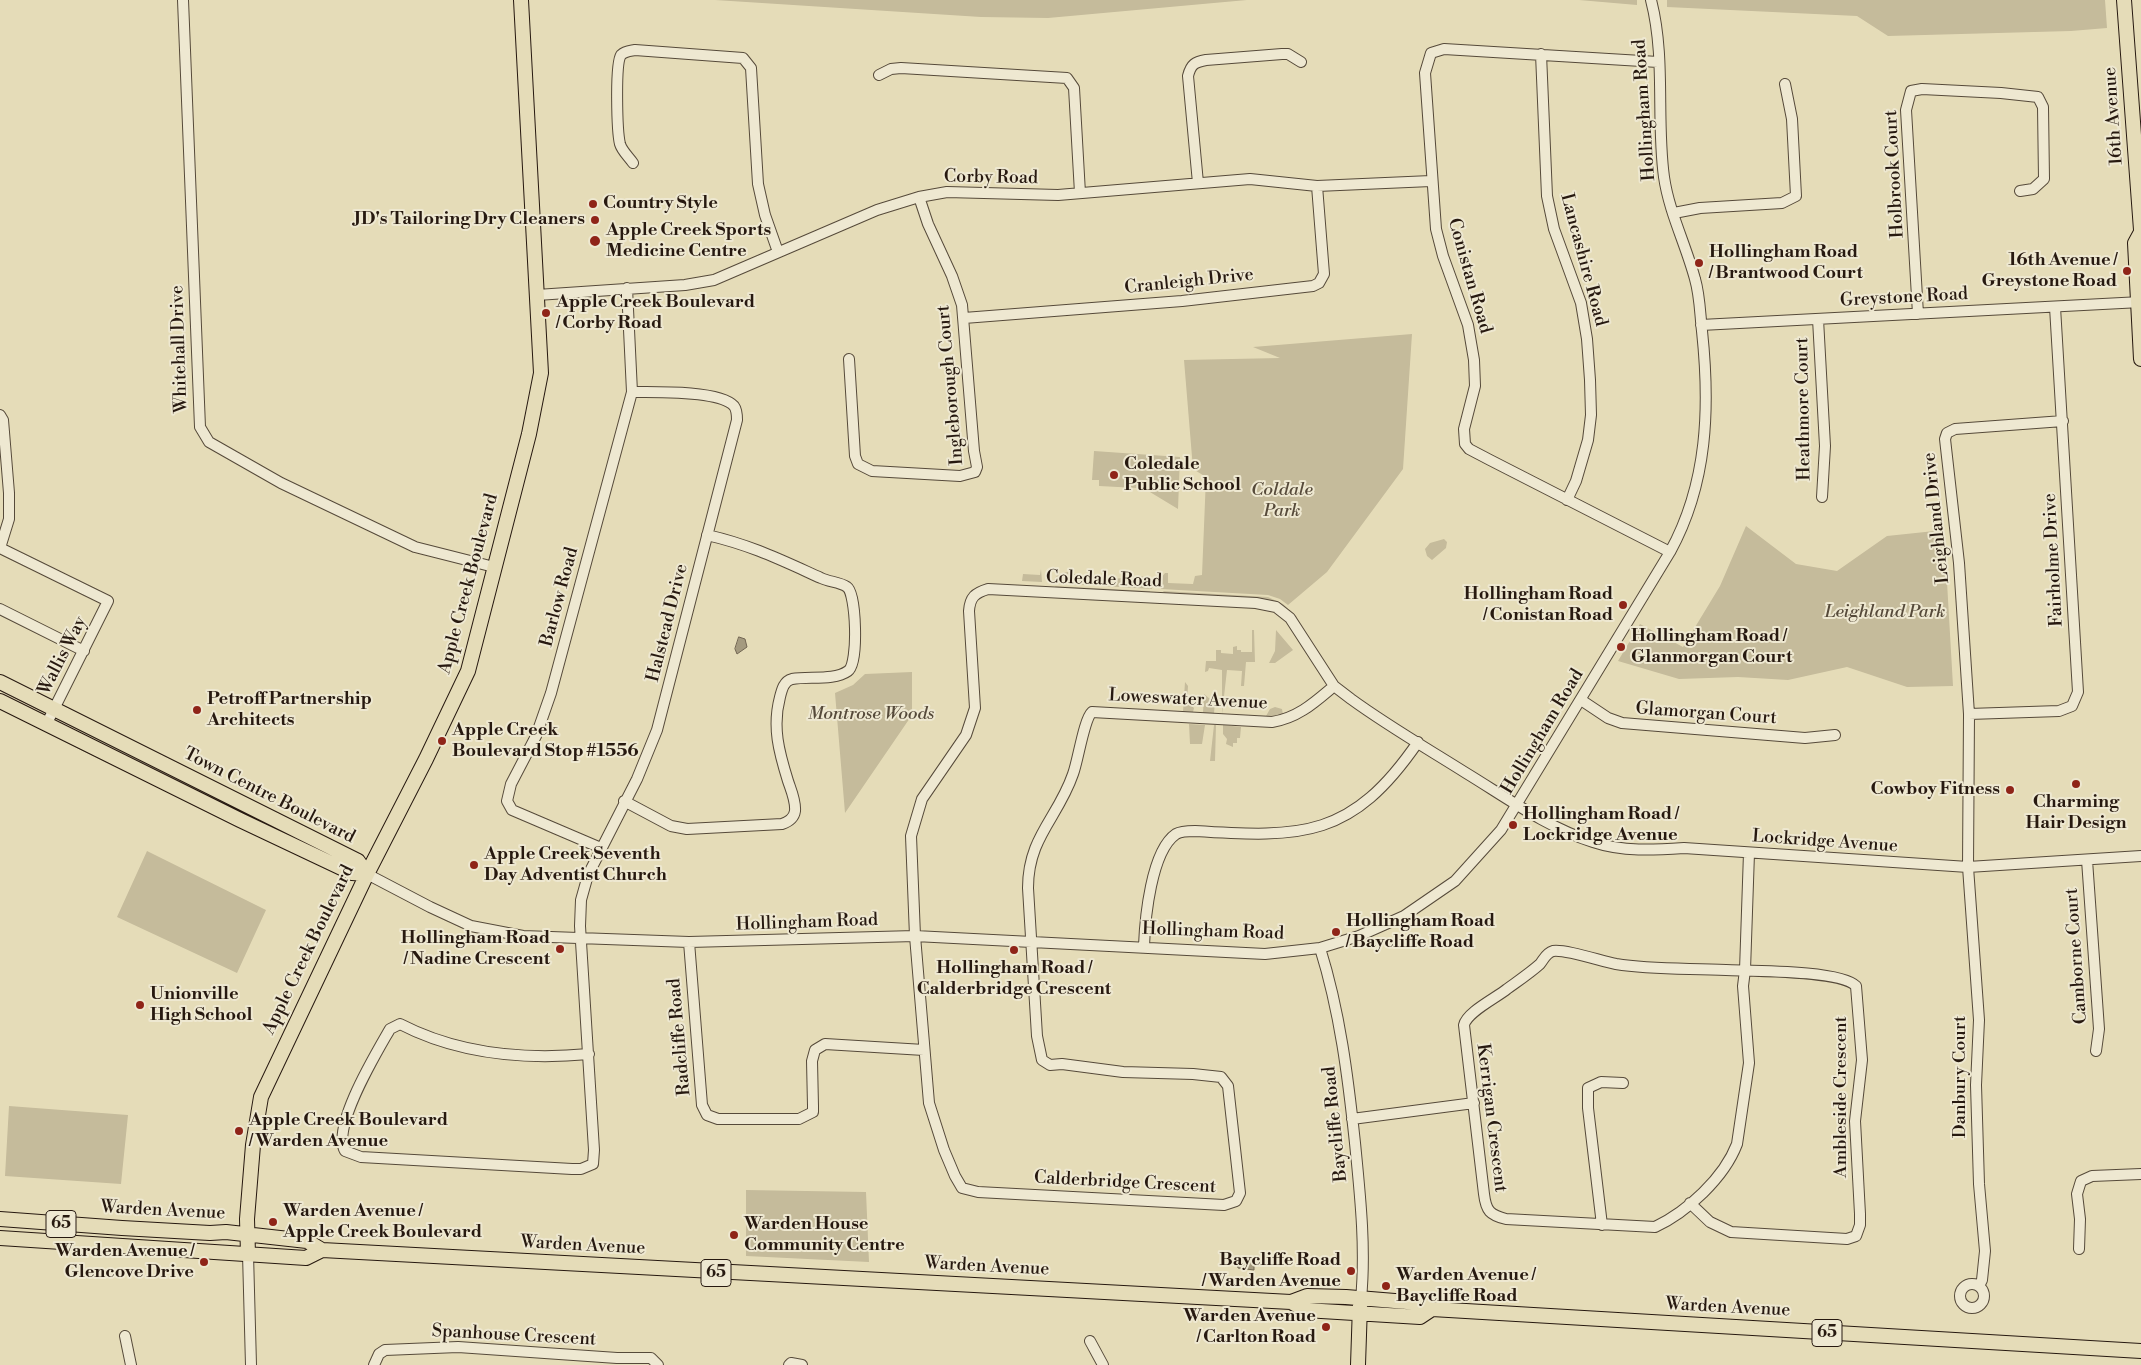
<!DOCTYPE html>
<style>
body{margin:0}
canvas{display:block;background:#e5dcb8}
</style>
<canvas width="2141" height="1365"></canvas>
<script>
const g = document.querySelector('canvas').getContext('2d');
g.lineJoin = 'round';
function fill(path, color) { g.fillStyle = color; g.fill(path, 'evenodd'); }
function stroke(path, color, width, dash) { g.strokeStyle = color; g.lineWidth = width; g.lineCap = dash ? 'butt' : 'round'; g.setLineDash(dash || []); g.stroke(path); }
function drawText(font, color, halo, rows, align = 'center') {
  g.font = font + ' "Libre Bodoni",serif'; g.lineWidth = 4; g.setLineDash([]); g.textBaseline = 'middle'; g.strokeStyle = halo; g.fillStyle = color; for (const [text, x, y, turn = 0] of rows) {
    g.save(); g.translate(x, y); g.rotate((+turn || 0) * Math.PI / 180); g.textAlign = isNaN(turn) ? turn : align; if (halo) g.strokeText(text, 0, 0); g.fillText(text, 0, 0); g.restore();
  }
}
const green = new Path2D(`
 M715 0H1247L1048 18 981 17Z
 M1579 0H1637V5Z
 M1667 0H2105L2107 28 2071 31 1888 36 1857 16 1667 7Z
 M1412 334 1403 469 1327 572 1288 605 1280 599 1268 595 1161 589V578L1165 573H1168V583L1193 584 1195 576 1202 575 1206 477 1193 469 1184 360 1280 358 1253 347Z
 M1094 451 1180 457 1178 509 1140 486 1137 488 1099 486V480H1092Z
 M1746 526 1796 564 1837 571 1887 536 1944 530 1953 686 1907 687 1847 667 1788 680 1738 677 1679 679 1618 661 1640 624 1683 647 1720 586Z
 M1444 539 1447 542 1446 548 1432 560 1427 556 1425 549 1430 543Z
 M1041 569 1042 582 1022 581 1023 574 1040 575Z
 M1068 572C1084 578 1107 580 1124 578 1137 577 1135 573 1150 579L1153 583 1152 589 1054 583C1054 575 1061 573 1068 572Z
 M1055 586 1150 591V593L1056 588Z
 M1163 591 1268 597 1283 604 1297 617 1294 619 1289 613 1165 594Z
 M1252 630H1254L1255 662H1246L1244 686H1241L1242 671 1227 670 1222 714V670L1209 668 1208 671 1205 672 1206 661H1216V650H1221V653L1233 654V647L1237 646V650H1241V652H1252Z
 M1276 630 1293 650 1275 663H1269L1275 651Z
 M912 672V715L845 813 835 693 853 685 865 674Z
 M1185 682 1188 686 1187 701 1194 708 1193 712H1183Z
 M1204 694 1215 703 1214 713H1203Z
 M1275 707 1282 709 1283 715 1266 716 1270 709Z
 M1189 724 1205 725 1202 744H1190Z
 M1214 725H1216L1215 761H1210Z
 M1223 725 1241 727 1240 738H1237V743H1233V747L1226 744 1227 739 1223 734Z
 M147 851 266 910 237 973 117 917Z
 M9 1106 128 1115 121 1184 5 1176Z
 M746 1190 866 1192 869 1262 746 1256Z`);
const water = new Path2D(`
 M739 637 745 639 747 647 737 654 735 649Z
 M1242 1261 1254 1263V1270L1238 1268 1237 1264Z`);
const minor = new Path2D(`
 M183 0 200 427 209 442 281 483 415 547 494 567
 M1541 54 1547 196 1554 229 1581 303 1587 339 1590 380 1591 415 1588 440 1576 481 1567 500
 M1658 62 1444 49 1431 53 1425 73 1436 229 1443 256 1468 325 1474 360 1475 386 1464 429 1465 444 1469 449 1490 460 1670 552
 M879 75 891 69 901 68 1067 78 1074 88 1080 193
 M633 163C629 157 622 151 620 144 617 132 615 64 621 55 625 51 630 51 635 50L743 58 751 68 758 184 765 215 778 252
 M1198 183 1188 76C1191 64 1195 62 1206 60L1282 54H1288L1301 62
 M1674 213 1700 208 1782 203 1796 196 1792 119 1785 84
 M537 295 685 285 714 280 877 210 919 197 947 192 1058 195 1250 179 1317 186 1431 181
 M1918 314 1906 110 1911 91 1922 89 2001 93 2038 97 2043 107 2044 179 2033 189 2020 191
 M964 318 1182 301 1313 286 1319 283 1324 274 1317 186
 M1818 319 1825 446 1822 497
 M1701 325 2141 302
 M849 359 855 456 858 464 872 471 960 476 975 472 977 467 974 451 962 305 952 276 928 224 919 197
 M0 415 3 420 9 493V519L0 548
 M0 548 108 601 46 725
 M0 609 84 651
 M1334 686C1315 702 1298 718 1272 722L1092 712C1084 719 1078 761 1073 774 1058 818 1028 837 1028 888L1037 1036 1042 1060 1050 1065 1062 1064 1123 1072 1193 1074 1221 1077 1228 1086 1240 1193 1236 1201 1224 1205 978 1192 962 1188 955 1176 944 1150 929 1103 915 936 911 836 922 799 966 735 975 708 969 611C970 597 975 593 988 589L1256 603 1276 607 1290 618 1334 686 1351 699C1388 726 1428 749 1466 773 1507 798 1548 828 1593 842 1623 852 1654 850 1684 848L1968 867 2141 856
 M1581 700 1608 718 1622 723 1805 738 1835 735
 M1969 714 2059 711 2072 706 2078 692 2055 307
 M624 801 671 826 687 829 782 824C788 822 794 818 795 811 796 801 791 790 788 781 779 752 772 727 780 697 782 689 784 681 792 679 809 676 834 681 848 671 859 663 856 593 847 587 840 582 829 582 821 578 781 560 751 545 707 535
 M601 848 512 810 507 801 511 784 536 736 551 693 632 392 627 288
 M2087 860 2099 1029 2096 1051
 M367 874 430 907 471 926 523 936 689 942 915 936 1265 954 1320 948 1359 936 1404 916 1455 881 1501 830 1670 552C1708 483 1710 407 1702 331 1700 314 1700 296 1695 279 1686 245 1669 212 1664 177 1656 119 1666 58 1651 0
 M689 942 702 1105 707 1115 718 1119H799L813 1112V1106L812 1061 815 1050 825 1044 924 1050
 M1144 946C1145 919 1151 851 1176 834 1181 831 1188 831 1195 831 1303 838 1352 838 1418 742
 M1320 948C1340 1012 1348 1077 1355 1143 1360 1194 1366 1248 1361 1299
 M589 1054C525 1060 458 1054 400 1024L390 1029C377 1052 331 1127 345 1151L361 1157 572 1169H581L593 1164 594 1150 580 926 581 900 588 875 637 779 657 730 737 420C737 415 737 410 734 406 720 390 652 392 632 392
 M1352 1119 1474 1103
 M1690 1203 1710 1222 1731 1232 1847 1239 1856 1236 1860 1225V1214L1855 1121 1862 1060 1856 986C1841 970 1751 971 1726 970 1690 968 1652 970 1616 964 1601 961 1565 949 1553 951 1546 953 1544 959 1540 964 1530 973 1518 981 1507 989 1496 998 1467 1012 1464 1025L1484 1194C1486 1211 1490 1215 1506 1219L1655 1227C1687 1212 1724 1178 1737 1144L1749 1063 1743 986 1745 970 1749 853
 M1602 1225 1588 1108V1088L1601 1082 1623 1083
 M2079 1249 2080 1219 2077 1194 2081 1181 2092 1176 2141 1174
 M248 1254 251 1365
 M1960 1296a12 12 0 1 1 24 0a12 12 0 1 1-24 0Z
 M1979 1286 1982 1280 1985 1251 1979 1184 1976 1085 1979 1020 1968 867 1969 714 1959 563 1945 439 1947 433 1955 429 2063 421
 M125 1336 131 1365
 M1090 1341 1103 1365
 M374 1365 379 1354 385 1350 458 1347 617 1358H651L658 1365
 M789 1365 791 1363 802 1365`);
const major = new Path2D(`
 M2124 0 2141 230
 M2141 232 2135 243 2141 359
 M0 682 358 861 367 874
 M0 701 240 820 352 873 367 874
 M0 1219 122 1228 210 1233 226 1232 307 1241 322 1250 1291 1302 1305 1310 1420 1317 1432 1309
 M0 1238 306 1258 322 1250
 M248 1254 247 1219 253 1145 261 1097 367 874 426 759 468 671 529 434 541 373 521 0
 M1291 1302 1307 1296 1346 1297 1419 1303 1432 1309 2141 1351
 M1358 1365 1360 1305`);
const markers = [
 [593,204,5,"#8f2418"],
 [595,220,5,"#8f2418"],
 [595,241,6,"#8f2418"],
 [1699,263,5,"#8f2418"],
 [2127,271,5,"#8f2418"],
 [546,313,5,"#8f2418"],
 [1114,475,5,"#8f2418"],
 [1623,605,5,"#8f2418"],
 [1621,647,5,"#8f2418"],
 [197,710,5,"#8f2418"],
 [442,741,5,"#8f2418"],
 [2076,784,5,"#8f2418"],
 [2010,790,5,"#8f2418"],
 [1513,825,5,"#8f2418"],
 [474,865,5,"#8f2418"],
 [1336,932,5,"#8f2418"],
 [560,949,5,"#8f2418"],
 [1014,950,5,"#8f2418"],
 [140,1005,5,"#8f2418"],
 [239,1131,5,"#8f2418"],
 [273,1222,5,"#8f2418"],
 [734,1235,5,"#8f2418"],
 [204,1262,5,"#8f2418"],
 [1351,1271,5,"#8f2418"],
 [1386,1286,5,"#8f2418"],
 [1326,1327,5,"#8f2418"]
];
const shields = [
 [61,1224,30],
 [716,1273,30],
 [1827,1333,30]
];
const shieldNames = [
 ["65",61,1224],
 ["65",716,1273],
 ["65",1827,1333]
];
const streetNames = [
 ["Hollingham Road",1645,110,-94],
 ["16th Avenue",2114,116,-94],
 ["Holbrook Court",1895,174,-93],
 ["Corby Road",991,178,1],
 ["Lancashire Road",1583,260,75],
 ["Conistan Road",1469,276,74],
 ["Cranleigh Drive",1189,282,-6],
 ["Greystone Road",1904,298,-3],
 ["Whitehall Drive",180,349,-92],
 ["Ingleborough Court",951,385,-95],
 ["Heathmore Court",1804,409,-91],
 ["Leighland Drive",1937,518,-96],
 ["Fairholme Drive",2054,560,-93],
 ["Coledale Road",1104,580,2],
 ["Apple Creek Boulevard",469,584,-75],
 ["Barlow Road",560,597,-75],
 ["Halstead Drive",668,623,-76],
 ["Wallis Way",63,656,-63],
 ["Loweswater Avenue",1188,700,3],
 ["Glamorgan Court",1706,714,4],
 ["Hollingham Road",1543,732,-59],
 ["Town Centre Boulevard",269,796,27],
 ["Lockridge Avenue",1825,842,4],
 ["Hollingham Road",807,923,-2],
 ["Hollingham Road",1213,932,2],
 ["Apple Creek Boulevard",309,950,-64],
 ["Camborne Court",2077,956,-94],
 ["Radcliffe Road",680,1037,-95],
 ["Danbury Court",1961,1077,-90],
 ["Ambleside Crescent",1842,1097,-90],
 ["Kerrigan Crescent",1491,1118,83],
 ["Baycliffe Road",1336,1124,-96],
 ["Calderbridge Crescent",1125,1183,3],
 ["Warden Avenue",163,1211,3],
 ["Warden Avenue",583,1246,3],
 ["Warden Avenue",987,1267,3],
 ["Warden Avenue",1728,1308,3],
 ["Spanhouse Crescent",514,1336,3]
];
const poiNames = [
 ["Country Style",603,204],
 ["JD's Tailoring Dry Cleaners",585,220,"right"],
 ["Apple Creek Sports",606,231],
 ["Medicine Centre",606,252],
 ["Hollingham Road",1709,253],
 ["/ Brantwood Court",1709,274],
 ["16th Avenue /",2117,261,"right"],
 ["Greystone Road",2117,282,"right"],
 ["Apple Creek Boulevard",556,303],
 ["/ Corby Road",556,324],
 ["Coledale",1124,465],
 ["Public School",1124,486],
 ["Hollingham Road",1613,595,"right"],
 ["/ Conistan Road",1613,616,"right"],
 ["Hollingham Road /",1631,637],
 ["Glanmorgan Court",1631,658],
 ["Petroff Partnership",207,700],
 ["Architects",207,721],
 ["Apple Creek",452,731],
 ["Boulevard Stop #1556",452,752],
 ["Cowboy Fitness",2000,790,"right"],
 ["Charming",2076,803,"center"],
 ["Hair Design",2076,824,"center"],
 ["Hollingham Road /",1523,815],
 ["Lockridge Avenue",1523,836],
 ["Apple Creek Seventh",484,855],
 ["Day Adventist Church",484,876],
 ["Hollingham Road",1346,922],
 ["/ Baycliffe Road",1346,943],
 ["Hollingham Road",550,939,"right"],
 ["/ Nadine Crescent",550,960,"right"],
 ["Hollingham Road /",1014,969,"center"],
 ["Calderbridge Crescent",1014,990,"center"],
 ["Unionville",150,995],
 ["High School",150,1016],
 ["Apple Creek Boulevard",249,1121],
 ["/ Warden Avenue",249,1142],
 ["Warden Avenue /",283,1212],
 ["Apple Creek Boulevard",283,1233],
 ["Warden House",744,1225],
 ["Community Centre",744,1246],
 ["Warden Avenue /",194,1252,"right"],
 ["Glencove Drive",194,1273,"right"],
 ["Baycliffe Road",1341,1261,"right"],
 ["/ Warden Avenue",1341,1282,"right"],
 ["Warden Avenue /",1396,1276],
 ["Baycliffe Road",1396,1297],
 ["Warden Avenue",1316,1317,"right"],
 ["/ Carlton Road",1316,1338,"right"]
];
const parkNames = [
 ["Coldale",1282,491],
 ["Park",1282,512],
 ["Leighland Park",1885,613],
 ["Montrose Woods",871,715]
];
fill(green, '#c5bb9b');
fill(water, '#a49a7f');
stroke(water, '#726653', 1);
stroke(minor, '#564a3a', 12);
stroke(major, '#271910', 16);
stroke(minor, '#eee8d1', 10);
stroke(major, '#e5dcb8', 14);
for (const [x, y, r, color] of markers) { const dot = new Path2D(); dot.arc(x, y, r, 0, 2 * Math.PI); g.fillStyle = color; g.fill(dot); stroke(dot, '#eee8d1', 2); }
for (const [x, y, w] of shields) { const box = new Path2D(); box.roundRect(x - w / 2, y - 13.5, w, 27, 4); g.fillStyle = '#eee8d1'; g.fill(box); stroke(box, '#271910', 1); }
drawText('bold 16px', '#271910', null, shieldNames);
drawText('18px', '#271910', '#eee8d1', streetNames);
drawText('bold 18px', '#271910', '#eee8d1', poiNames, 'left');
drawText('italic 18px', '#564a3a', '#eee8d1', parkNames);
</script>
